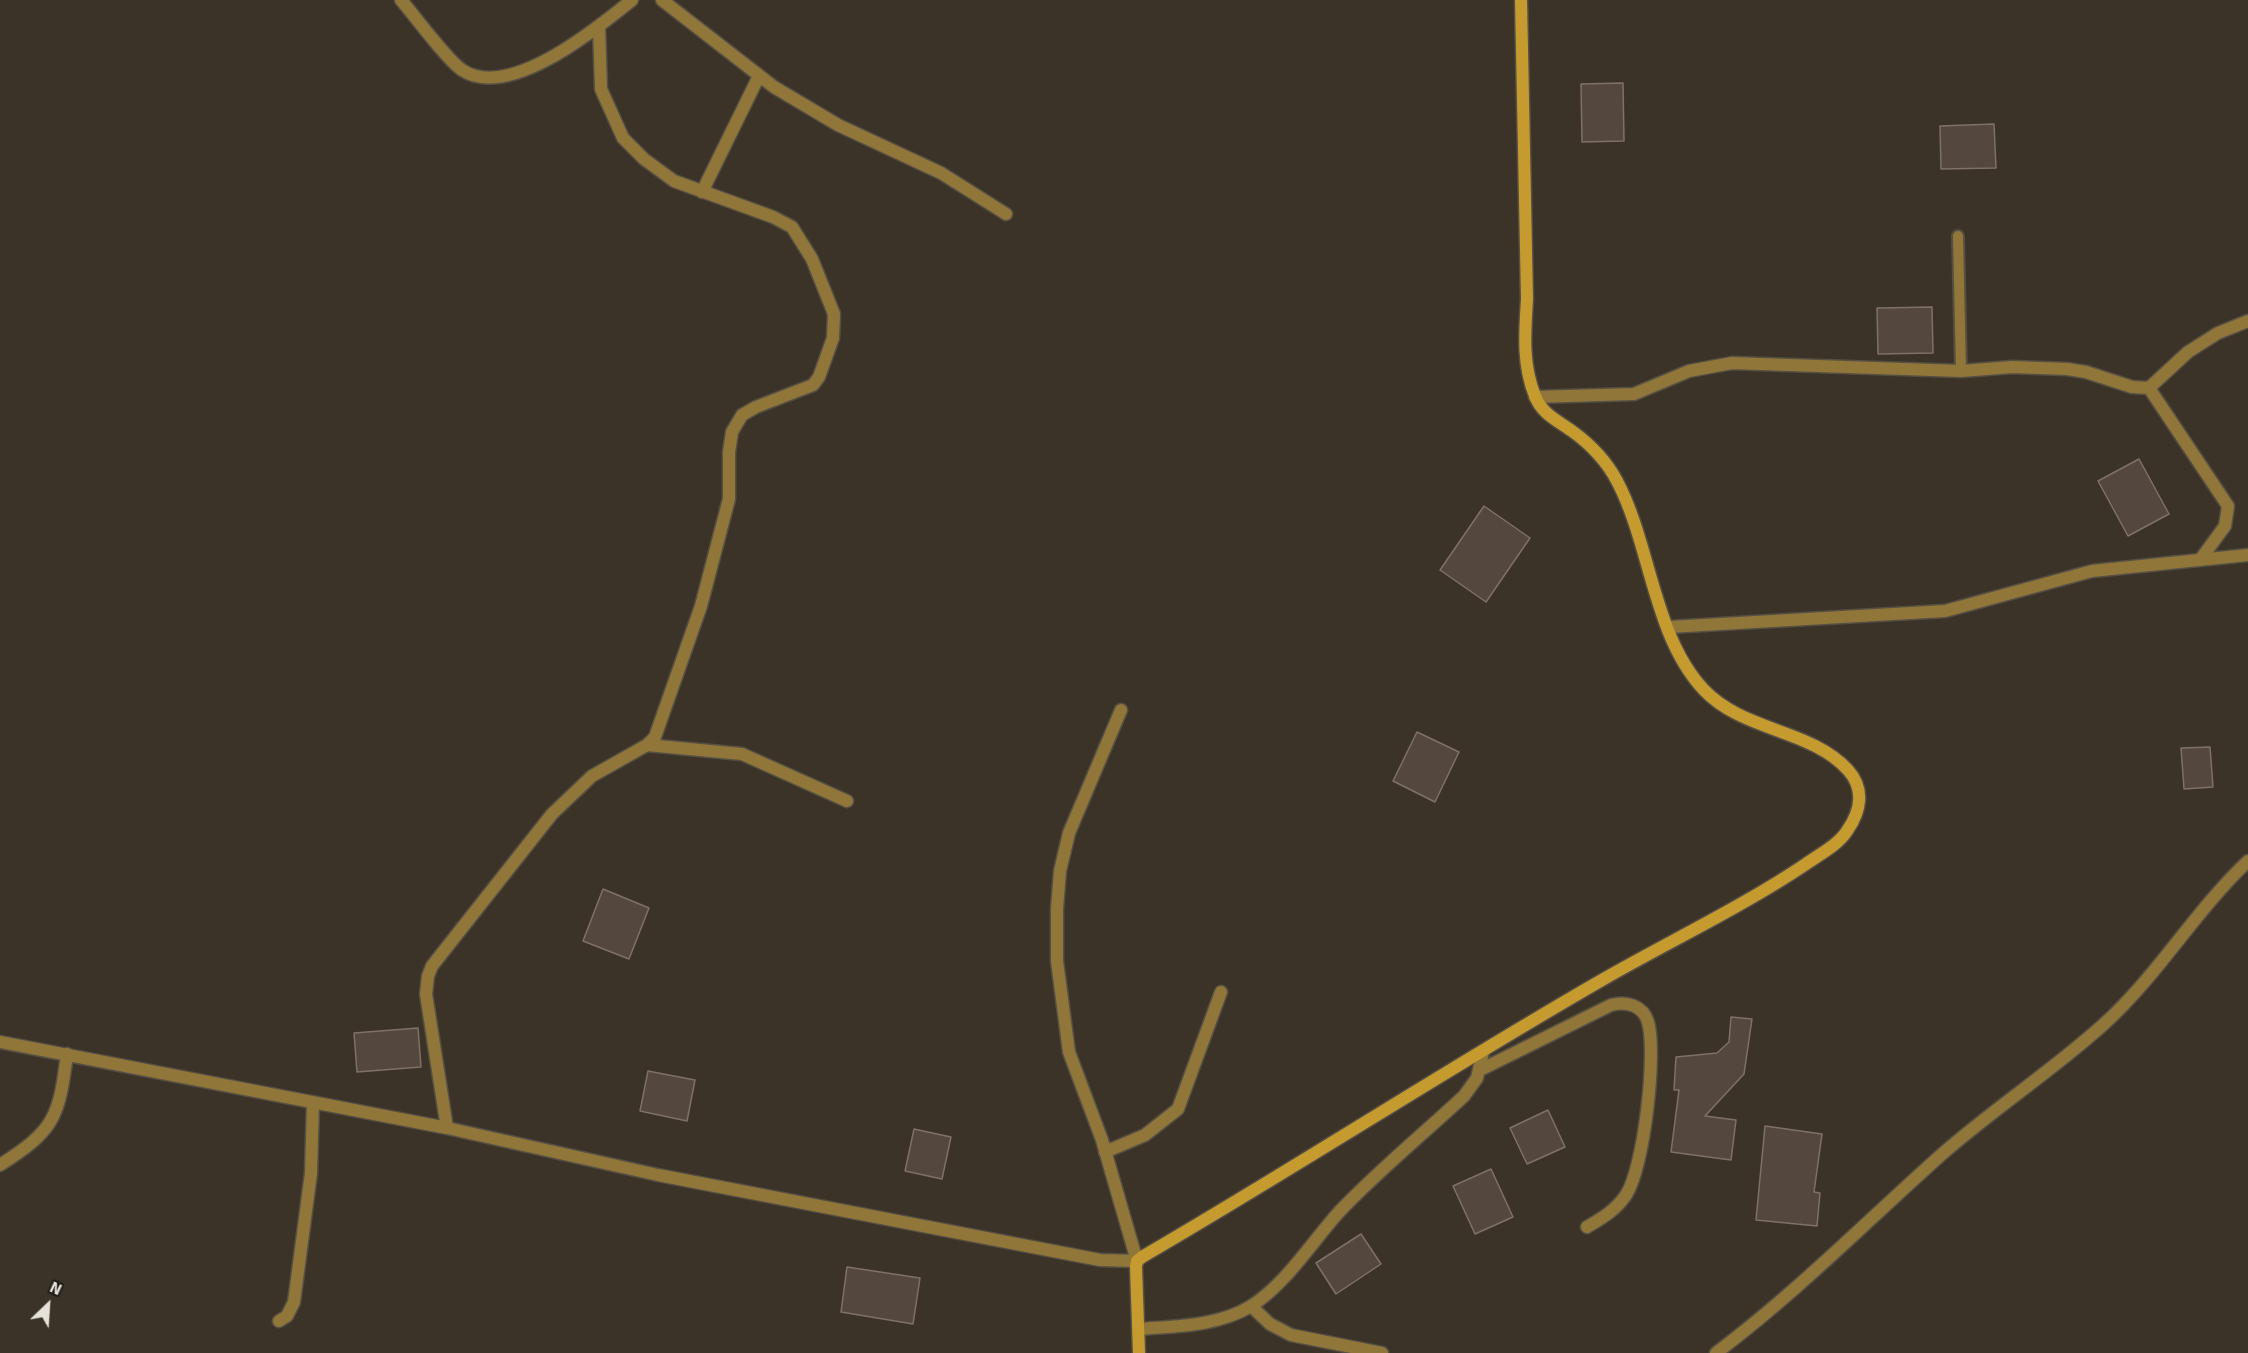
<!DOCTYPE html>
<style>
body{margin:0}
#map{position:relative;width:2248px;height:1353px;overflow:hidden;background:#3b3327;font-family:Signika,sans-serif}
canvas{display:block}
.north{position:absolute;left:18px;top:1275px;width:60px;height:60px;-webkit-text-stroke:4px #1f1b16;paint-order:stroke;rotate:25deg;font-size:16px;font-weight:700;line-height:24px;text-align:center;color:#e6e1d9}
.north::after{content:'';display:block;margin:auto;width:21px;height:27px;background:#e6e1d9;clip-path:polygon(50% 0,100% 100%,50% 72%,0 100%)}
</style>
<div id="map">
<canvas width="2248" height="1353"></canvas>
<div class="north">N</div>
</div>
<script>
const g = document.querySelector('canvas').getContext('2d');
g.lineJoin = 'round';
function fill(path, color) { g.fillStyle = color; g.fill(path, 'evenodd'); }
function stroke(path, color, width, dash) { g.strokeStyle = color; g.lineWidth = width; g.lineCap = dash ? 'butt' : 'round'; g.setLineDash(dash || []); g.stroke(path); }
const building = new Path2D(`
 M1623 83 1624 141 1582 142 1581 84Z
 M1994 124 1996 168 1941 169 1940 126Z
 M1932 307 1933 353 1878 354 1877 308Z
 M2139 459 2169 514 2128 536 2098 481Z
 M1484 506 1530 538 1486 602 1440 570Z
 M1417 732 1459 752 1435 802 1393 781Z
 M2210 747 2213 787 2184 789 2181 748Z
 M603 889 649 908 629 959 583 941Z
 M1731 1017 1752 1019 1744 1074 1705 1116 1736 1120 1731 1160 1671 1152 1679 1090H1674L1676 1057 1717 1053 1729 1042Z
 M418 1028 421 1067 357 1072 354 1033Z
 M648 1071 695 1080 687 1121 640 1111Z
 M1548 1110 1565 1147 1527 1164 1510 1128Z
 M1765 1126 1822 1134 1814 1192 1820 1193 1817 1226 1756 1220Z
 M914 1129 951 1137 942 1179 905 1171Z
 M1491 1169 1513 1217 1475 1234 1453 1186Z
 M1361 1234 1381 1264 1336 1294 1316 1263Z
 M847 1267 920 1278 913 1324 841 1312Z`);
const service = new Path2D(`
 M1958 236 1961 371`);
const minor = new Path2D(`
 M401 0C415 16 446 59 462 70 509 101 596 29 632 0
 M662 0 774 87 838 125 941 173 1006 214
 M702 192 759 76
 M2149 388 2228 506 2225 526 2200 560
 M1535 397 1634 394 1689 371 1732 363 1961 371 2012 367 2067 369 2086 372 2132 387 2149 388 2188 352 2218 333 2248 321
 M1669 627 1945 611 2092 571 2248 555
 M647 745 742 754 847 801
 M0 1042 447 1128 658 1175 1100 1260 1137 1261 1102 1140 1069 1052 1057 961V909L1060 871 1069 833 1121 710
 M1480 1070 1611 1005C1626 1001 1643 1005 1648 1022 1657 1053 1644 1168 1626 1195 1616 1210 1602 1218 1587 1227
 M447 1128 426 994 428 976 432 966 552 814 592 776 647 745 655 737 701 606 729 499V452L732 432 742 415 756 407 813 385 819 377 833 338 834 314 812 259 792 227 773 217 674 181 644 159 623 138 601 89 599 26
 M1105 1152 1145 1135 1178 1109 1221 992
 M0 1165C55 1130 59 1117 67 1054
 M1251 1306 1270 1324 1291 1335 1382 1353
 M279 1321 287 1316 294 1302 311 1173 313 1103
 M1140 1329C1177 1326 1219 1326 1251 1306 1285 1285 1312 1242 1339 1212 1378 1171 1422 1135 1464 1096L1477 1078 1483 1052
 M1716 1353C1796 1293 1866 1222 1941 1155 1993 1109 2052 1071 2104 1024 2158 975 2195 911 2248 861`);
const secondary = new Path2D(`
 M1139 1353 1136 1267 1137 1261 1142 1257C1297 1167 1447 1069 1602 980 1670 941 1742 907 1806 864 1820 854 1838 845 1847 831 1861 811 1865 789 1848 770 1811 729 1744 732 1704 690 1653 636 1651 545 1617 481 1607 462 1590 444 1572 431 1557 420 1542 414 1535 396 1522 364 1525 332 1527 299L1521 0`);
fill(building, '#54483e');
stroke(building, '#7f7167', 1.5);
stroke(service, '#564f43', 14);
stroke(minor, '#564f43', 15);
stroke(secondary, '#564f43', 15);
stroke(service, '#91763a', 10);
stroke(minor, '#91763a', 12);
stroke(secondary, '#c59b30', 12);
</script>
